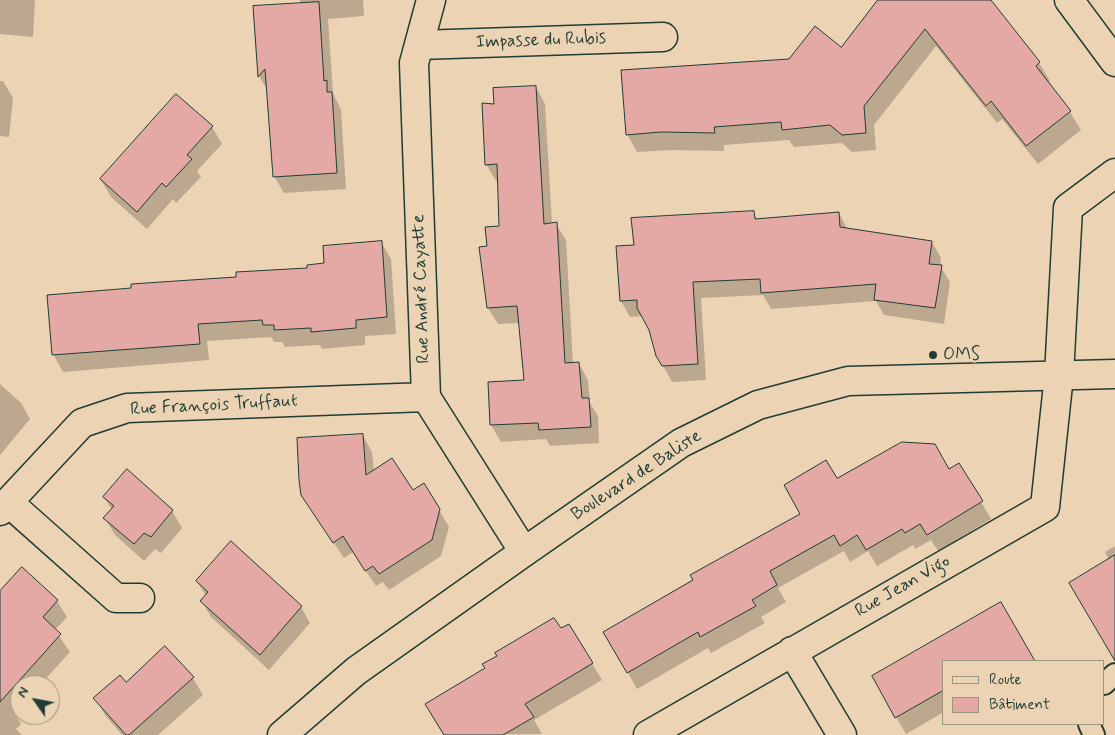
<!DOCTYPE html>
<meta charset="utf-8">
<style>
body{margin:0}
#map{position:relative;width:1115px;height:735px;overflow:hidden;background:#ebd3b3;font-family:Mynerve,sans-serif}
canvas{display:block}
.legend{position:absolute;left:942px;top:660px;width:162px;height:65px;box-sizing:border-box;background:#ebd3b3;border:1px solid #999780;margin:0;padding:6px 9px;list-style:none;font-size:15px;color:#1f3d34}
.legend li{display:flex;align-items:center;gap:10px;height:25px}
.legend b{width:25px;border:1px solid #999780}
.north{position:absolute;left:10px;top:675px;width:50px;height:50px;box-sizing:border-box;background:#ebd3b3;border:1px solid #999780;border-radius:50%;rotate:303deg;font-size:14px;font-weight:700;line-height:20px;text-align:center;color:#1f3d34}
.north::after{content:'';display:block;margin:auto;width:18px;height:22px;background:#1f3d34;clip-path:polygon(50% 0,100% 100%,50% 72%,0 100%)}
</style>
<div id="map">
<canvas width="1115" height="735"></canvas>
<ul class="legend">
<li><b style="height:6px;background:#ebd3b3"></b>Route</li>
<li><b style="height:14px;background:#e4a9a5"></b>Bâtiment</li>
</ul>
<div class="north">N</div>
</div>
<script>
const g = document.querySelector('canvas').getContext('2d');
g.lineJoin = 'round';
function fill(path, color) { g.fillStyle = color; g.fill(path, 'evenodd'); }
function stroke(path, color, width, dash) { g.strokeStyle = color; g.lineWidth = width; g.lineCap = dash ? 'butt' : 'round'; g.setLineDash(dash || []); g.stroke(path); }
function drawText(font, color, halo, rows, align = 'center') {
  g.font = font + ' Mynerve,sans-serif'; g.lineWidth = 4.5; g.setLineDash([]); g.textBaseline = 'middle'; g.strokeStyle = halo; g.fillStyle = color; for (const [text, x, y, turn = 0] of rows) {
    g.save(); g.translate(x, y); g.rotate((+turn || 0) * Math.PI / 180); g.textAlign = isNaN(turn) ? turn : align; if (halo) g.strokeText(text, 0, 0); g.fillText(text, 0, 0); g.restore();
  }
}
const shadow = new Path2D(`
 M0 0H35L33 37 0 34Z
 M300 0H363L364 16 328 19 333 93 341 110 346 189 284 193 274 176 268 91 259 76 254 7 300 4Z
 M890 0H990L1039 63 1050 81 1048 83 1070 112 1081 130 1038 164 1002 119 997 123 936 46 874 125 876 150 852 152 842 143 794 147 789 140 724 145V151L671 150 637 152 627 134 790 60 841 49Z
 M0 81H3L13 98 9 137 0 136Z
 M536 87 545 104 552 224H556L566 240 573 364H579L588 380 590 403 598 416 599 443 550 446 546 439 501 442 491 425 525 381 519 323 498 324 488 308V247L500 227 499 181H496L486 164 495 106Z
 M212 127 222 144 197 171 201 177 176 203 173 199 147 229 111 197 101 180Z
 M753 213 758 220 839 213 848 230 932 242 941 258 940 266 950 282 944 324 884 315 876 301 771 309 763 295 701 298 706 380 672 382 657 355 650 329 643 316 630 317 621 301 635 246Z
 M381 242 391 259 396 334 365 336V345L322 349 320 345 285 347 282 342H274L271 337 207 341 209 360 63 372 53 354 132 289 308 269Z
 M0 384 21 403 30 419 0 455Z
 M363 436 372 452 374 471 439 510 449 527 441 556 389 590 383 582 376 586 353 552 344 558 312 511Z
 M959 464 991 519 938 551 931 540 915 549 913 545 877 566 868 551 850 562 844 551 778 588 786 602 761 617 765 623 711 653 708 648 637 689 605 632 802 514 836 479 949 471Z
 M127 471 172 511 182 528 161 553 155 549 144 561 115 535 105 518 112 510 104 497Z
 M1115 546V639L1109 560 1105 552Z
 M197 581 301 607 310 623 269 670 211 617 202 601 206 596Z
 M0 593 57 601 67 617 55 630 70 652 40 685H20V707L14 713 21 724 16 729 22 735H0Z
 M1001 604 1034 661H944V712L906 734 873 677Z
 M569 626 602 680 534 720 542 734 445 735 560 629Z
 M165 648 193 678 203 695 158 735H122L105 715 95 698 125 684Z`);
const building = new Path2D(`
 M878 0H991L1040 62 1036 66 1071 111 1026 146 991 101 986 106 925 29 864 106 866 133 842 135 830 125 782 130 781 122 714 127 715 133 661 132 626 135 621 70 789 59 815 26 841 47Z
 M319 2 324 81 327 80V92H332L337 173 273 177 265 69 258 77 253 6Z
 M536 86 544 224 557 222 565 363 579 362 582 398H589L591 427 539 430 538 423 490 425 488 382 524 380 517 306 487 308 479 247 487 246 485 227 499 226 497 164 485 165 482 103 494 104 493 88Z
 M176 94 213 126 187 155 192 159 166 187 162 183 137 212 100 179Z
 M754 211 755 219 839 212 840 227 932 241 929 264 942 265 935 308 874 300 876 284 761 293 760 279 693 282 698 364 662 366 656 356 649 330 637 308V300L620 301 616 246 634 245 631 218Z
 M382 241 387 317 356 320V328L311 332V328L274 330V325H263L262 320 198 324 200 344 52 355 47 295 131 288V284L236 277V272L307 268V265L324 263 323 246Z
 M363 434 366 475 392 458 413 490 424 483 440 509 432 540 379 574 373 566 365 571 343 536 333 543 301 495 299 480 297 438Z
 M902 442 935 444 949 469 959 463 983 501 927 535 920 524 905 533 902 529 866 550 857 535 840 546 834 535 770 571 777 585 752 600 756 606 700 637 698 632 627 673 603 632 693 580 690 575 800 514 784 485 826 460 837 478Z
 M127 469 173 510 151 537 144 533 134 544 103 518 114 506 103 497Z
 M231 541 302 606 260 655 200 601 208 592 196 581Z
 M1115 555V661L1069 583Z
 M22 567 58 600 43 617 61 634 0 702V591Z
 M1001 602 1035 661H944V690L895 718 872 676Z
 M554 618 561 628 569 624 593 663 525 704 534 717 503 735H444L425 704 485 668 482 664 497 656 495 653Z
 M165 646 194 677 129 735H126L93 698 120 675 126 682Z`);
const service = new Path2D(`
 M1104 684 1115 674
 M1089 724 1094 735`);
const minor = new Path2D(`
 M431 0 414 63 426 397 524 552
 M1069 0 1115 62
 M419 45 663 37
 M8 502 116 598H140
 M0 511 82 423 127 408 426 397
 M792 651 842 735
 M648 735 1045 507 1059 375 1068 208 1115 173`);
const tertiary = new Path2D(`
 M282 735 356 671 524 552 681 443 758 405 848 381 1115 374`);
const markers = [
 [933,355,5,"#1f3d34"]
];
const streetNames = [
 ["Impasse du Rubis",541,41,-2],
 ["Rue André Cayatte",422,289,-92],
 ["Rue François Truffaut",214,406,-3],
 ["Boulevard de Baliste",637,476,-33],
 ["Rue Jean Vigo",903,587,-30]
];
const poiNames = [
 ["OMS",943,355]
];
fill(shadow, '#0003');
fill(building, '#e4a9a5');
stroke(building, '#1f3d34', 1);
stroke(service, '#1f3d34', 24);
stroke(minor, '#1f3d34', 31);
stroke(tertiary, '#1f3d34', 31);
stroke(service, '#ebd3b3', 20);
stroke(minor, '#ebd3b3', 28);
stroke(tertiary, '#ebd3b3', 28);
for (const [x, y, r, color] of markers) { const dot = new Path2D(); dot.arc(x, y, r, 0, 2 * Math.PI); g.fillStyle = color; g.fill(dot); stroke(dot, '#ebd3b3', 2); }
drawText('18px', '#1f3d34', '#ebd3b3', streetNames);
drawText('18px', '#1f3d34', '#ebd3b3', poiNames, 'left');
</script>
